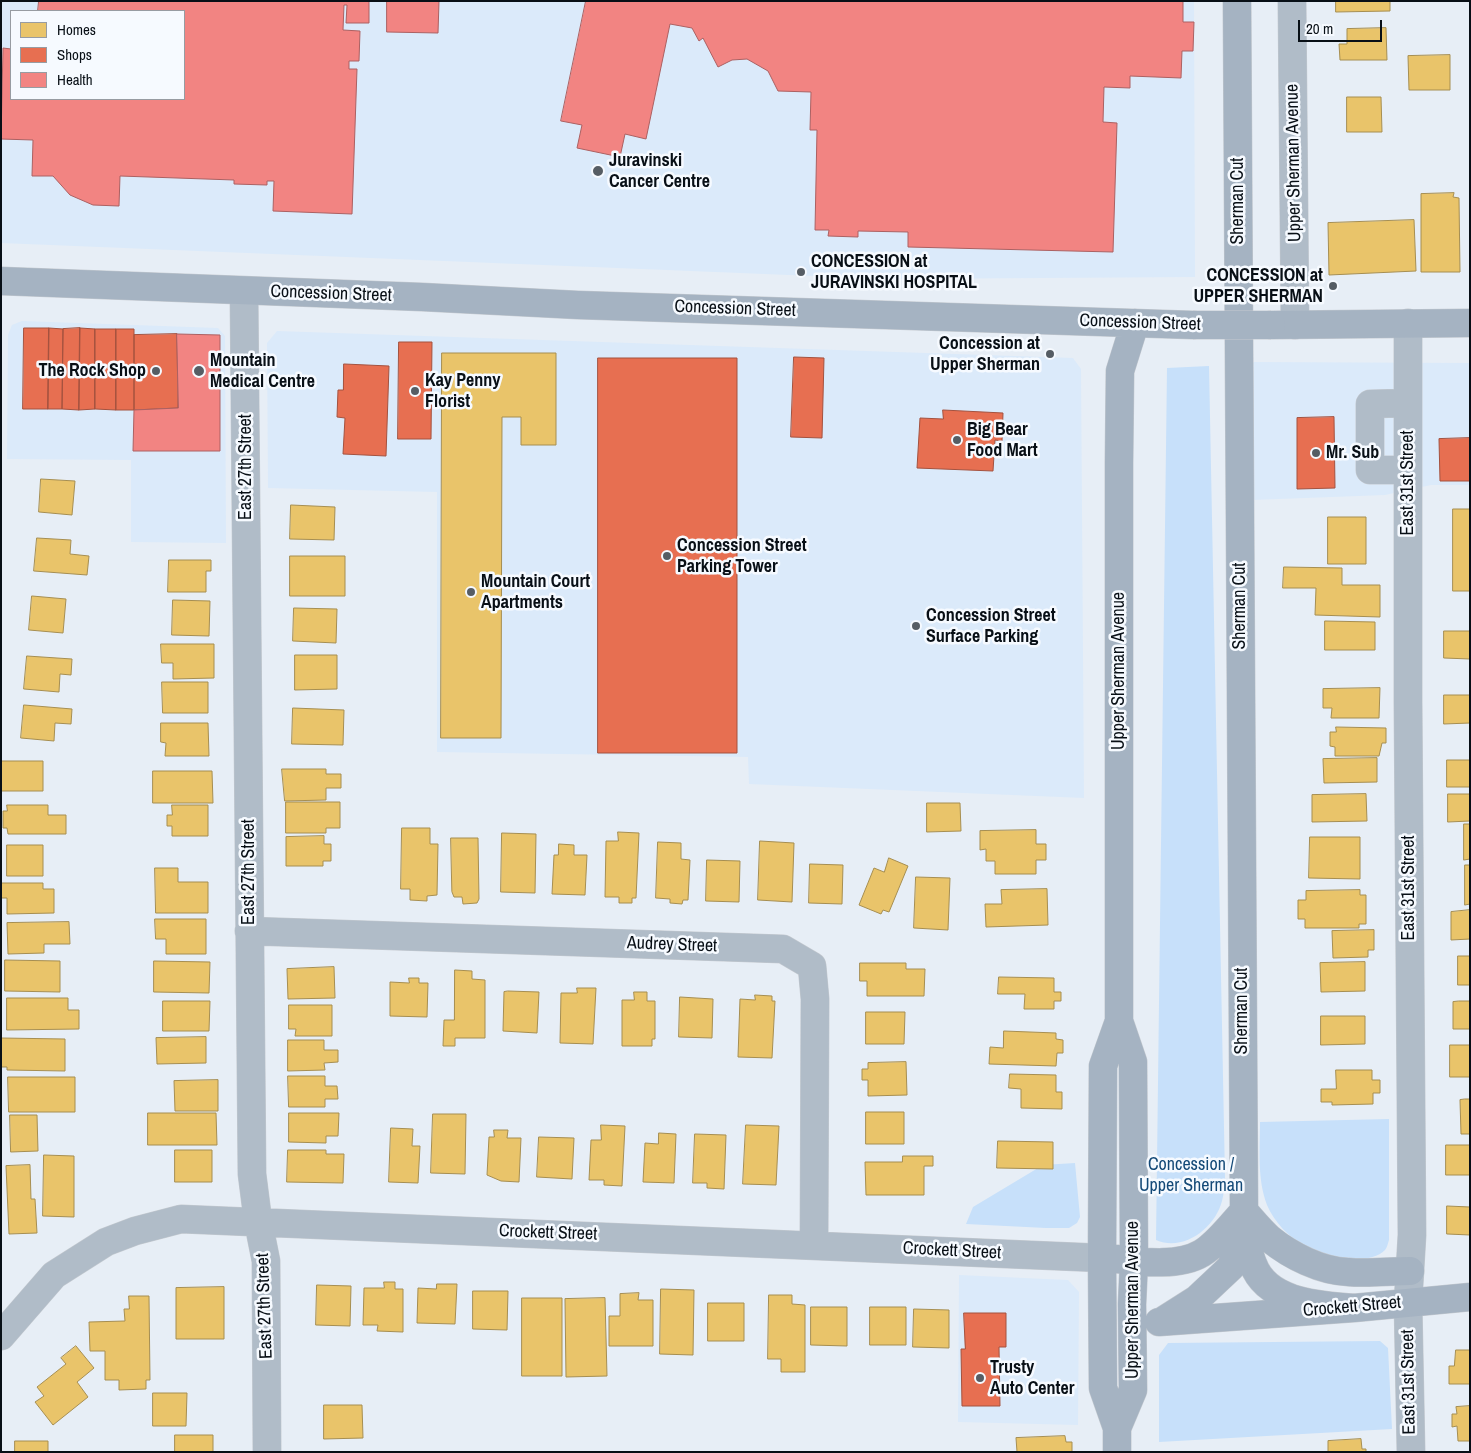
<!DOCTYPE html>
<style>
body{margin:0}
#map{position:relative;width:1471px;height:1453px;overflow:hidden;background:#e7eef6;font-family:"Archivo Narrow",sans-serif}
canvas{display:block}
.frame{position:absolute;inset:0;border:2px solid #080f16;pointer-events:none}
.legend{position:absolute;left:10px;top:10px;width:175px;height:90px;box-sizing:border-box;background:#f6faff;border:1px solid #979ca2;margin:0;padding:6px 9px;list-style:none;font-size:15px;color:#080f16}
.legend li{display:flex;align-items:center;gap:10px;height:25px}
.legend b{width:25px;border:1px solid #979ca2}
.scale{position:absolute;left:1298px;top:20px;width:84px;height:22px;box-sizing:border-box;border:2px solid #080f16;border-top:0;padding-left:6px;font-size:15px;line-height:18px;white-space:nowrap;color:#080f16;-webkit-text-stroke:4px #f6faff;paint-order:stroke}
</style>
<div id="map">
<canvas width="1471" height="1453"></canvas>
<div class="frame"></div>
<ul class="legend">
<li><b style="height:14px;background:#e9c46a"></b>Homes</li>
<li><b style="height:14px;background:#e76f51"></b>Shops</li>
<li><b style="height:14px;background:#f28482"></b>Health</li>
</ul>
<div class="scale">20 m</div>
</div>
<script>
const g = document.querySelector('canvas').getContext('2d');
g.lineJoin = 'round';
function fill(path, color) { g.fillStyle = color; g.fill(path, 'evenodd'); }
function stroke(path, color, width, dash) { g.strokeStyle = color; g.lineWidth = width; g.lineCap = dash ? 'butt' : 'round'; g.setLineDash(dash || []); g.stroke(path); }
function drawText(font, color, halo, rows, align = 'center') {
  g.font = font + ' "Archivo Narrow",sans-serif'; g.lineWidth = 5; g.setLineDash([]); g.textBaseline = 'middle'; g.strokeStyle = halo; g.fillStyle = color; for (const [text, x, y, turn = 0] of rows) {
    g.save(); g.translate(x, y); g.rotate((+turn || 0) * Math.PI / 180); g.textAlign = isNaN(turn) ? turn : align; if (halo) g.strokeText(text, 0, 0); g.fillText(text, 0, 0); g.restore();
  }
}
const built = new Path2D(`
 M1 1H1194L1195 277 888 279 1 243ZM11 11H184V99H11Z
 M22 321 218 328 225 336 226 543 131 542V460L7 459 8 335 12 325Z
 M277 331 1073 358 1081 369 1084 798 749 784 748 757 437 752V492L268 488 267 343Z
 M1251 362 1470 363V485H1431L1385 495 1252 500Z
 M959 1275 1068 1280 1079 1292 1078 1425 958 1422Z`);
const green = new Path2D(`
 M1209 366 1225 1178C1224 1185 1224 1194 1222 1201 1215 1228 1184 1252 1156 1240L1167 368Z
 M1389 1119V1240C1388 1243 1387 1248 1385 1250 1369 1267 1322 1257 1305 1247 1289 1237 1274 1222 1267 1205 1257 1179 1260 1150 1260 1122Z
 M1075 1163 1080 1217 1077 1223 1069 1228H1046L966 1224 973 1207 1043 1165Z
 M1380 1341 1388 1348 1392 1429 1159 1442V1355L1168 1343Z`);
const homes = new Path2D(`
 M1336 1H1390V11L1336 12Z
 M1386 28 1387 60H1340L1339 44H1347V29Z
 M1450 55V90H1409L1408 56Z
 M1347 97H1381L1382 132H1347Z
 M1454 193 1453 197 1459 198 1460 272H1421V194Z
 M1414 220 1416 271 1329 275 1328 223Z
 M442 353H556V445H521V417H502L501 738H441Z
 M41 479 75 481 72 515 39 512Z
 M291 505 335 507 334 540 290 539Z
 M1453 509H1470V591H1453Z
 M1328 517H1366V564H1328Z
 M37 538 71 540 70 554 89 556 87 575 34 571Z
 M290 556H345V596H290Z
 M169 560H211V571H206V592H168Z
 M1284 567 1342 568V585H1380V617L1315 615 1316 588H1283Z
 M32 596 66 599 63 633 29 630Z
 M173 600 210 601 209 636 172 635Z
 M294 608 337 609 336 643 293 641Z
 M1325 621 1375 622V650H1325Z
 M1444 631H1470V659L1444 658Z
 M161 644H214V678L173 679V663H162Z
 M295 655H337V689L295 690Z
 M27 656 72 659 71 675 60 674 59 692 24 689Z
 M162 682H208V713H163Z
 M1380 688 1379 718H1331L1332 708H1323V689Z
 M1444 695H1470V723L1444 724Z
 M24 705 72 709 71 724 55 723 54 741 21 738Z
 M293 708 344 710 343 745 292 744Z
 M161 723H208L209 756H165L166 743 161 742Z
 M1336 727 1386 728V743H1382L1379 756H1335V747L1330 746V732H1336Z
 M1377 758V782L1324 783 1323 759Z
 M1447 760H1470V787H1447Z
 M1 761H43V791H1Z
 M282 769H326V774H341V788H326V800L285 801Z
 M153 771H212L213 803H153Z
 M1366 794 1367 821 1312 822V795Z
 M1448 794H1470V821L1448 822Z
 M286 802H340V828H326V833H286Z
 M927 803H960L961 831 927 832Z
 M7 805H48V815H66V834H8L7 828H3V811H7Z
 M172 805H208V836H172V826H167V815H172Z
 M1464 824H1470V859L1464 860Z
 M402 828H430V844H438L437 895 427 896V901L410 900V889H401Z
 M1036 830V844H1046V860H1036V874H995V861H986V849L980 850V831Z
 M618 832 639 833 636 898H632V903H619V897H605L606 841H618Z
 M502 833 536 834 535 893 501 892Z
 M324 836V844H331V861H323V866H286V837Z
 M1310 837H1360V879L1309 878Z
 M451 838H478L479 899 477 903 463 904 462 897H454L452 892Z
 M760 841 794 843 792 902 758 900Z
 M658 842 681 843V859L690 860 688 900H683L682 904 670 903V899L656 898Z
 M559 844 574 845V855H587L585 895 552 894 554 855H558Z
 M7 845H43V876H7Z
 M889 858 908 866 889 912 883 910 881 914 859 905 874 868 884 872Z
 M707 860 740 861 739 902 706 901Z
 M810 864 843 865 842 904 809 903Z
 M1465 865H1470V904L1465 905Z
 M155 868H178V882H208V913H156Z
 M916 877 950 878 948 930 914 928Z
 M1 883H43V889H54V913L7 914V898H1Z
 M1047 889 1048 925 986 927 985 904H1002L1001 890Z
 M1360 890V895H1366V924H1359V928H1305V919H1298V900H1306V891Z
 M1470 910V939L1451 940V912Z
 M155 919H206V954H166V939H156Z
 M69 922 70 944H44V953L8 954 7 923Z
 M1374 930V950H1368V957L1333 958 1332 931Z
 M1458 956H1470V985H1458Z
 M5 960 60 961V992L5 991Z
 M154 961 210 962 209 993 154 992Z
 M1365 962V991L1321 992 1320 963Z
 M860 963H906V969H925L924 996H867V981H860Z
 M334 967 335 998 288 999 287 969Z
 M455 970 472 971V979L485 980V1038H455V1046H443L444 1020H454Z
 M999 977 1054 978V992H1061V1001H1054V1009H1024L1025 994H998Z
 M409 978H419V983H428L427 1017 390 1016V982L409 983Z
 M577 988H596L593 1044 560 1043 561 993H577Z
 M508 991 539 992 537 1033 503 1031 504 992Z
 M634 992H647V1001H655V1039H652V1046H622V1000H634Z
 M755 995 772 996V1001H775L772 1058 738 1057 740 999 755 1000Z
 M680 997 713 999 712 1038 679 1037Z
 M7 998H68V1010H79V1029L7 1030Z
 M163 1001H210L209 1031H163Z
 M1459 1001H1470V1029H1453V1002Z
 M289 1005H332V1036H295L296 1029H289Z
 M866 1012H905L904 1044H866Z
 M1321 1016H1365V1044L1321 1045Z
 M1004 1031 1056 1033V1039L1063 1040V1053H1057L1056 1066 989 1064 990 1047 1003 1048Z
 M206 1037V1063L157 1064 156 1038Z
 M1 1038 65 1039V1071L7 1070V1067H1Z
 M288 1040H324V1050H338V1062L324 1063 325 1070 288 1071Z
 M1450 1045H1470V1077H1450Z
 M906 1062 907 1095 868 1096V1080H862V1069H868V1063Z
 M1336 1070H1372V1080H1380V1093H1373V1104L1332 1105V1102H1321V1089H1336Z
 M1010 1074 1056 1075V1092H1062V1109L1021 1108V1089L1009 1088Z
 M288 1076H325V1086H337L338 1099H325V1107H289Z
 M8 1077H75V1112H9Z
 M218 1080V1111H175L174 1081Z
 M1465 1099H1470V1134H1461L1460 1100Z
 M866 1112H904V1144H866Z
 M148 1113H216L217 1145H148Z
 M289 1113H339L338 1136H326V1143L289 1142Z
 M433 1114H466L465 1174 431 1173Z
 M10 1115H37L38 1151 11 1152Z
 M601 1125 625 1126 622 1186 604 1185V1180H589L591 1140H601Z
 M746 1125 779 1126 776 1185 743 1184Z
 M391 1128 413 1129 412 1146H420L418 1183 389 1182Z
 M494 1130H508L507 1138H521L519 1182 501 1181 487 1175 489 1137H494Z
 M659 1133 676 1134 674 1183 643 1182 645 1143 658 1144Z
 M695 1134 726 1135 724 1189 707 1188V1183H693Z
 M539 1137 574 1138 572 1179 537 1177Z
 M998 1141 1053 1142V1169L997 1168Z
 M1446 1145H1470V1175H1446Z
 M175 1150H212V1182H175Z
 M288 1150H326V1154H344L343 1183 287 1182Z
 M44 1155 74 1156V1217L43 1216Z
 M903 1156H933V1166H924V1195H866L865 1162H902Z
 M30 1165 31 1199H35L37 1233 9 1234 6 1166Z
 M1447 1206 1470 1207V1235L1447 1234Z
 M384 1282H395V1289H403V1332L377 1331 378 1325H363L364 1288H384Z
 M437 1284H457L455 1324 417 1323 418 1288 436 1289Z
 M317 1285 351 1286 350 1326 316 1325Z
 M224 1287V1339H176V1288Z
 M661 1289 694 1290 693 1355 660 1354Z
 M473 1291H508L507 1330 473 1329Z
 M639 1293 638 1300H653V1346H609V1316H620V1294Z
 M769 1295H792V1304L805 1305V1372H781V1359H768Z
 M129 1296H149L150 1380H146V1389L119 1390V1380H105V1351H90L89 1322 125 1321 124 1309H129Z
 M522 1298H562V1376H522Z
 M605 1298 607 1376 566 1377 565 1299Z
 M708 1303H744V1341H708Z
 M811 1307H847V1346L811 1345Z
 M870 1307H906V1345H870Z
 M914 1309 949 1310V1348L913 1347Z
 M76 1346 94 1368 77 1382 88 1397 53 1425 35 1402 44 1396 37 1387 66 1364 61 1358Z
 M1456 1350H1470V1384H1449V1366H1454Z
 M153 1393H187L186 1426H153Z
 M324 1405H362L363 1438 324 1439Z
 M1470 1406V1441H1458L1457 1426 1452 1427V1414H1457L1456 1407Z
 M175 1435H213V1452H175Z
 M1065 1436 1066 1442H1072V1452H1017L1016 1438Z
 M1361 1439 1362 1449H1366V1452H1328V1441Z
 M15 1441H48V1452H15Z`);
const shops = new Path2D(`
 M24 328H49L48 409H23Z
 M49 328 63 329 62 409H48Z
 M80 328 95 329V409L79 410Z
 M80 328 79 410 62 409 63 329Z
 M95 329H116V410L95 409Z
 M116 329H134V410H116Z
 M177 334 178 408 134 410V335Z
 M399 342H432L431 439H398Z
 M794 357 824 358 822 438 791 437Z
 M598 358H737V753H598Z
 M344 364 389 366 386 456 343 454 345 418 337 417 338 390H343Z
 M943 410 1003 413 1002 441 995 440 993 471 917 468 920 418 943 419Z
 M1334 417 1335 488 1297 489V418Z
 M1470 438V481H1440L1439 439Z
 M964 1313H1006V1347H999L1000 1406H962L961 1349H965Z`);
const health = new Path2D(`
 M39 1H369V23H346L347 5H344L343 30 360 31 359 61H349V69H357L352 214 273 211 274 181H267V185L234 184V180L120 176 119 206 93 205 70 195 53 176H32L33 140 1 139 3 48 11 49V99H184V11H38Z
 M387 1H439L438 33 387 32Z
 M586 1H1183V22H1194L1193 51H1182L1181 78 1130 76V88L1104 87 1103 122 1117 123 1113 252 908 247V232L858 231V237L828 236 829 230H815L817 130H810L811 92 778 91 768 71 747 59 732 60 718 67 703 38 699 41 692 28 670 24 646 139 625 134 620 157 577 148 582 125 561 121Z
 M177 334 220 335V451H133L134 410 178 408Z`);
const minor = new Path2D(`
 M1292 1 1295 325
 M244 291 252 1174 258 1221 266 1261 267 1452
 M1408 323V701L1412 1235 1408 1302 1411 1452
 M1407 470H1370V404L1408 403
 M249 931 783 949 812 966 815 999 814 1244
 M1 1336 54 1275 106 1242 135 1231 181 1219 1102 1258`);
const major = new Path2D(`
 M1237 1 1244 1211C1246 1229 1246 1248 1253 1264 1267 1303 1320 1305 1354 1308
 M1 281 422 297 578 305 1193 325
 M1271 325 1470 323
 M1244 1211C1252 1220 1261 1231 1270 1239 1291 1256 1321 1271 1348 1272 1369 1274 1390 1271 1410 1271
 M1117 1259C1142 1262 1179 1267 1202 1253 1218 1243 1231 1225 1244 1211
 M1164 1320 1197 1299 1231 1267 1236 1253 1241 1227
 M1159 1322 1354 1308 1470 1297
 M1117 1428 1133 1390 1132 1304 1134 1261 1133 1062 1119 1021V463L1120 371 1135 323
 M1117 1452V1428L1103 1388 1102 1258 1103 1066 1119 1021`);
const majorBridge = new Path2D(`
 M1193 325H1271`);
const markers = [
 [598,171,6,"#565d64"],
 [801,272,5,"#565d64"],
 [1333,286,5,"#565d64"],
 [1050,354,5,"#565d64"],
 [156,371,5,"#565d64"],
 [199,371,6,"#565d64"],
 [415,391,5,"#565d64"],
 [957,440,5,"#565d64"],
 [1316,453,5,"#565d64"],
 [667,556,5,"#565d64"],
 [471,592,5,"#565d64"],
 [916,626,5,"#565d64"],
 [980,1378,5,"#565d64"]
];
const poiNames = [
 ["Juravinski",609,161],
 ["Cancer Centre",609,182],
 ["CONCESSION at",811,262],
 ["JURAVINSKI HOSPITAL",811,283],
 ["CONCESSION at",1323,276,"right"],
 ["UPPER SHERMAN",1323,297,"right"],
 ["Concession at",1040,344,"right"],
 ["Upper Sherman",1040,365,"right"],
 ["Mountain",210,361],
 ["Medical Centre",210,382],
 ["The Rock Shop",146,371,"right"],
 ["Kay Penny",425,381],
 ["Florist",425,402],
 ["Big Bear",967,430],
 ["Food Mart",967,451],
 ["Mr. Sub",1326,453],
 ["Concession Street",677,546],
 ["Parking Tower",677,567],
 ["Mountain Court",481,582],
 ["Apartments",481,603],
 ["Concession Street",926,616],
 ["Surface Parking",926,637],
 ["Trusty",990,1368],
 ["Auto Center",990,1389]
];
const streetNames = [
 ["Upper Sherman Avenue",1294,163,-91],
 ["Sherman Cut",1238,201,-90],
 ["Concession Street",331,294,2],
 ["Concession Street",735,309,2],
 ["Concession Street",1140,323,2],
 ["East 27th Street",246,467,-90],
 ["East 31st Street",1408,483,-90],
 ["Sherman Cut",1240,606,-90],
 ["Upper Sherman Avenue",1119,671,-90],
 ["East 27th Street",249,872,-90],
 ["East 31st Street",1409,888,-90],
 ["Audrey Street",672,945,2],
 ["Sherman Cut",1242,1011,-90],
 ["Crockett Street",548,1233,2],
 ["Crockett Street",952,1251,3],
 ["Upper Sherman Avenue",1133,1300,-90],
 ["East 27th Street",265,1306,-92],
 ["Crockett Street",1352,1307,-5],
 ["East 31st Street",1409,1382,-91]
];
const parkNames = [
 ["Concession /",1191,1165],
 ["Upper Sherman",1191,1186]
];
fill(built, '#dbeafa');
fill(green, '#c7e0fa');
fill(homes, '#e9c46a');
stroke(homes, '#a68e51', 1);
fill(shops, '#e76f51');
stroke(shops, '#a4523f', 1);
fill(health, '#f28482');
stroke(health, '#ac6162', 1);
stroke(minor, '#c5cad0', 29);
stroke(major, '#c5cad0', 29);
stroke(minor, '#b0bcc8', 28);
stroke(major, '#a5b3c2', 28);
stroke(majorBridge, '#c5cad0', 29, []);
stroke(majorBridge, '#a5b3c2', 28);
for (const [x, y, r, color] of markers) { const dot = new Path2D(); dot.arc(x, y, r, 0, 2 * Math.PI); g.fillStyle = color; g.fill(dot); stroke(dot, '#f6faff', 2); }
drawText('bold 18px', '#080f16', '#f6faff', poiNames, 'left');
drawText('18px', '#080f16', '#f6faff', streetNames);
drawText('18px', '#134977', '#f6faff', parkNames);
</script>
